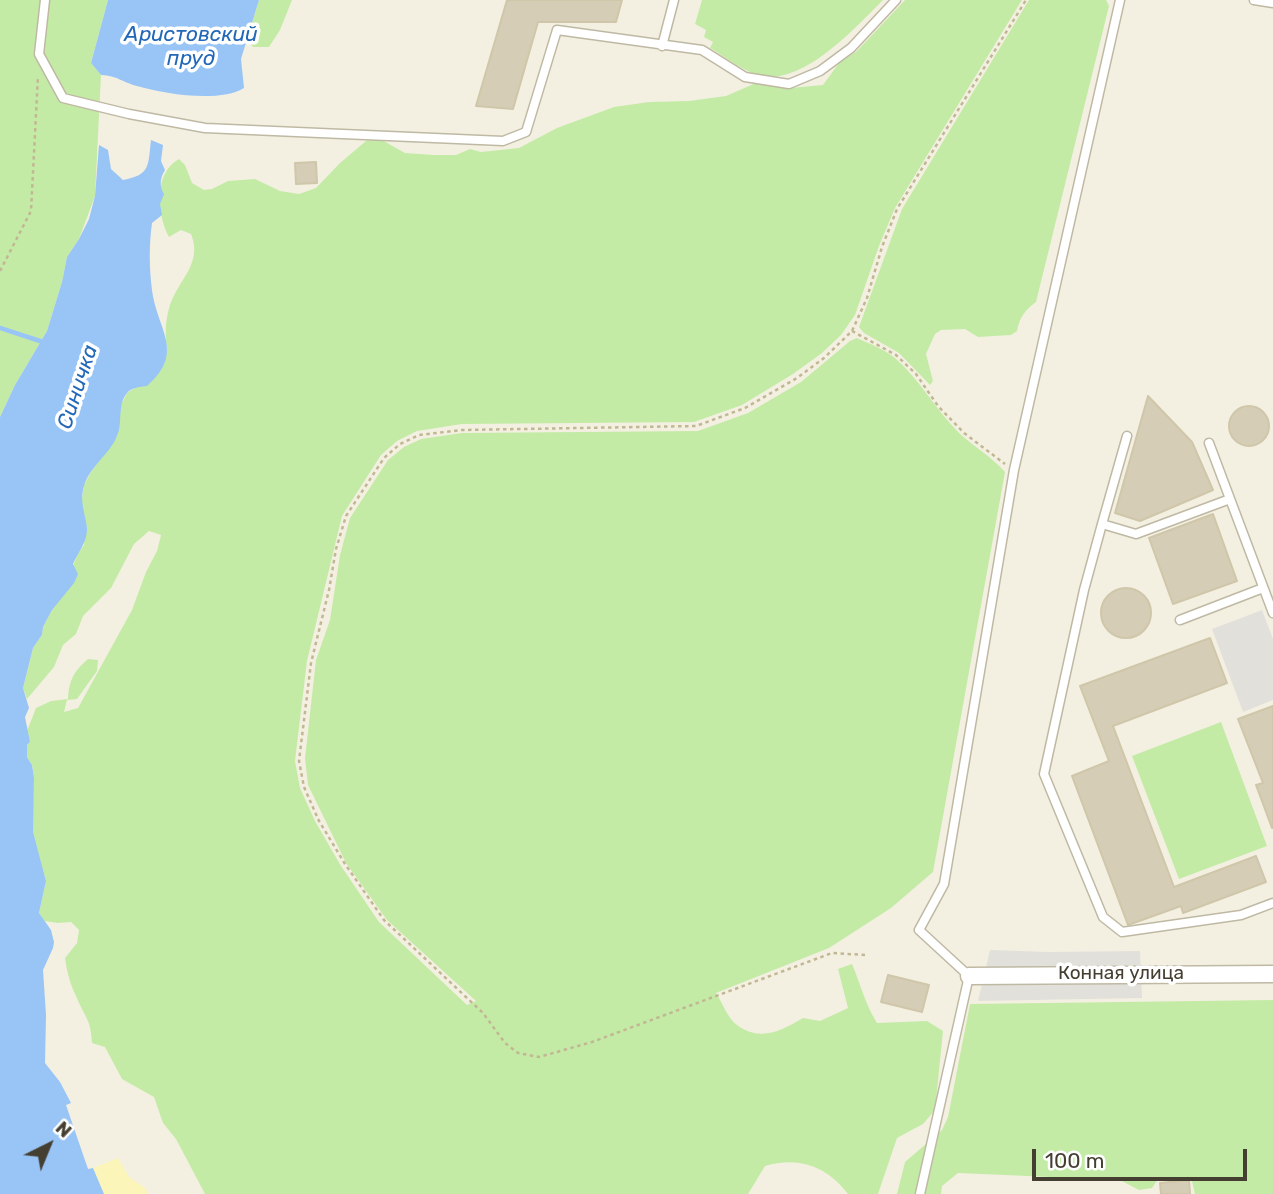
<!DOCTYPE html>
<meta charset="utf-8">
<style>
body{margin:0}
#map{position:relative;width:1273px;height:1194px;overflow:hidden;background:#f3f0e2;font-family:Rubik,sans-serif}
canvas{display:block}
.north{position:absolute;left:14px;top:1110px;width:70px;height:70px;-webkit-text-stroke:5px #fff;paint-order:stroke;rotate:43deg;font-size:19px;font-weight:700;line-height:28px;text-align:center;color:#453f32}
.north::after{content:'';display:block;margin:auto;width:24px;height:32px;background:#453f32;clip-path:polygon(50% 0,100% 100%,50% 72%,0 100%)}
.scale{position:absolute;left:1032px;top:1149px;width:215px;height:32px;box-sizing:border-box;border:4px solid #453f32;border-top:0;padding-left:9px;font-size:21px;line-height:24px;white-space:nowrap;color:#453f32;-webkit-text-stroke:5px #fff;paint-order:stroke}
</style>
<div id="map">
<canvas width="1273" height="1194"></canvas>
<div class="north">N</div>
<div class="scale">100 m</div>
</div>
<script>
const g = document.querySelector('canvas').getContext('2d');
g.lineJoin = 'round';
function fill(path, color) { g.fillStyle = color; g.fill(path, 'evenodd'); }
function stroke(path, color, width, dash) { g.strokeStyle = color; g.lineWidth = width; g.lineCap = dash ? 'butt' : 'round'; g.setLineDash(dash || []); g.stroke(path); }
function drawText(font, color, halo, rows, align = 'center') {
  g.font = font + ' Rubik,sans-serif'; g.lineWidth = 7; g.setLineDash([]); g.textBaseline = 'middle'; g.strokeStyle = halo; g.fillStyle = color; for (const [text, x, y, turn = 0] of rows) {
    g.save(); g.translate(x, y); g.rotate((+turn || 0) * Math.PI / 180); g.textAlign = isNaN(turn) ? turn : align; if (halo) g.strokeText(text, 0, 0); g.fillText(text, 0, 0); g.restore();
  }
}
const green = new Path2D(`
 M0 0H108L91 63 101 75 95 196 79 239 67 257 62 282 47 331 15 385 0 417Z
 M259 0H292L280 30 269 47H253L247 40Z
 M702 0H883C856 27 805 84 762 76 744 72 725 57 710 48L713 42 704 37 706 30 695 24Z
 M905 0H1022L895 208 879 246 855 315 841 335 822 353 793 374 742 405 694 422 462 424 417 431 397 441 381 455 342 516 307 661 295 761 300 788 315 821 341 866 379 922 467 1005 476 1001 387 920 346 863 308 785 305 758 316 660 330 620 340 555 350 518 388 460 404 447 421 439 462 433 698 431 748 413 801 382 850 341 857 338C870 344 884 349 895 358 920 380 936 410 959 433 974 447 991 456 1005 472L933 872 891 908 829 948 716 993C722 1002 728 1019 737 1025 760 1042 781 1031 803 1018L820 1021 848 1008 838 969 852 964C861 985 865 1004 877 1023L927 1021 943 1031 935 1110 923 1124 897 1138 878 1194H848C827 1166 798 1156 765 1166L748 1194H205L176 1139 163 1123 154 1097 122 1079 105 1047 92 1043C91 1019 84 1016 76 996 70 984 67 972 65 958L77 943 79 930 71 922 58 923 44 921 39 913 46 881 32 832 34 778 32 765 27 757V745L30 742 27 731 36 708 51 701 68 699C69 680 74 671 88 659L98 660 97 671 77 699 67 700 64 712 78 708 132 610 146 572 157 551 161 535 149 531 134 544 111 588 83 616 76 634 63 645 54 667 27 699 23 688 33 648 42 635 43 627 52 610 60 599 78 553 84 545 85 517 81 506 84 485 91 472 117 436 121 405 127 393 136 387 167 350C165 334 165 321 170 305 179 279 203 263 191 234L181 230 169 237C157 215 153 173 179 159L185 165 192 183 204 190 212 189 228 181 255 179 280 191 299 194 316 188 340 163 366 141 380 139 405 153 434 155H456L470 149 481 152 519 148 557 128 614 107 649 102 689 101 726 96 756 83 790 88 823 85 839 63 857 51Z
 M1029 0H1106L1109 6 1036 302C1024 311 1020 317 1017 331L1011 335 978 337 965 329 941 330 935 334 926 354 933 381 930 385 899 353 864 333 859 327 902 209Z
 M1221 722 1267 846 1179 879 1132 756Z
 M1273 1000V1194H1195L1191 1177 1158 1179 1152 1188 1139 1190 1120 1180 958 1173 942 1186 941 1194H897L905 1162 942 1130 948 1117 970 1004Z`);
const sand = new Path2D(`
 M118 1158 129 1177 145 1188 148 1194H104L93 1168Z`);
const parking = new Path2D(`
 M1262 610 1273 639V700L1243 712 1212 629Z
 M990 950 1048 952 1140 951 1142 998 978 1001Z`);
const water = new Path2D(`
 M108 0H259L241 59 244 88C220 103 164 94 137 86 122 82 118 76 101 75L91 63Z
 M151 140 163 145 161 161 165 170C160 178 159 186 164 194L160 204 162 215 152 223C149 244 149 268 152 290 157 330 186 352 147 386 140 387 132 387 127 393 117 405 123 423 117 436 110 454 90 466 84 486 79 504 86 513 87 529 87 543 78 552 73 564L78 574 74 583 52 610 43 627 42 635 33 648 23 688 29 708 25 717 30 742 27 745V757L32 765 34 778 33 832 46 881 39 913 51 930 54 942 53 948 43 970 46 1015 45 1063 60 1082 71 1103 66 1105 88 1169 93 1168 104 1194H0V417L15 385 47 331 62 282 67 257 79 239 89 219 95 196 99 145 108 150 111 169 123 180C151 175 148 165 151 140Z`);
const stream = new Path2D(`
 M0 328 46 343`);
const building = new Path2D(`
 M507 0H622L616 22H538L513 109 476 106Z
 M316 162 317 183 296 184 295 163Z
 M1148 396 1192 442 1213 490 1140 521 1115 513Z
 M1229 426a20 20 0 1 1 40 0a20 20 0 1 1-40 0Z
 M1213 514 1237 581 1173 604 1149 538Z
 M1101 613a25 25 0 1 1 50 0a25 25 0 1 1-50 0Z
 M1210 638 1227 683 1113 726 1174 887 1256 856 1266 882 1183 913 1181 906 1128 925 1072 776 1109 761 1080 686Z
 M1273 706V828H1272L1256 785 1263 783 1238 719Z
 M888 975 929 985 922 1012 881 1002Z
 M1189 1180 1190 1194H1161L1160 1183Z`);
const path = new Path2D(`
 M0 271 31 211 38 76
 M852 331 896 355 916 374 938 406 964 433 1005 464
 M865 955 832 953 592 1042 539 1057 518 1053 505 1043 483 1013 384 920 345 864 319 821 304 787 299 761 311 663 329 590 336 549 346 516 384 458 400 444 419 435 462 430 696 426 745 408 797 378 824 358 852 331 867 298 882 247 897 209 1026 0`);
const lane = new Path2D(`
 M45 0 39 54 63 98 129 114 205 128 503 141 526 132 557 30 702 50 745 77 789 84 820 71 851 48 896 0
 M1254 0 1273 3
 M662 46 674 0
 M1127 436 1102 524 1136 534 1230 499
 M1209 443 1273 613
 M1102 524 1084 590 1044 774 1103 917 1122 932 1241 915 1273 903
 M1180 620 1263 588
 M920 1194 969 976 919 930 944 884 1014 470 1120 0`);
const street = new Path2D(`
 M969 976 1273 974`);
const streetNames = [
 ["Конная улица",1121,974]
];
const waterNames = [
 ["Аристовский",191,35],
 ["пруд",191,59],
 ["Синичка",78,387,-72]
];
fill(green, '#c4eba6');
fill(sand, '#fcf5b9');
fill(parking, '#e2e0db');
fill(water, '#98c4f6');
stroke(stream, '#98c4f6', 4.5);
fill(building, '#d5cdb6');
stroke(building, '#d0c6a9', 2);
stroke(lane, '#bfb9a4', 11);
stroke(street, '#bfb9a4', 19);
stroke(path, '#c2b794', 2.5, [3.5, 3.5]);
stroke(lane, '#fff', 8);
stroke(street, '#fff', 16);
drawText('19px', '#453f32', '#fff', streetNames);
drawText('italic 21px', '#2368b8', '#fff', waterNames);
</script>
